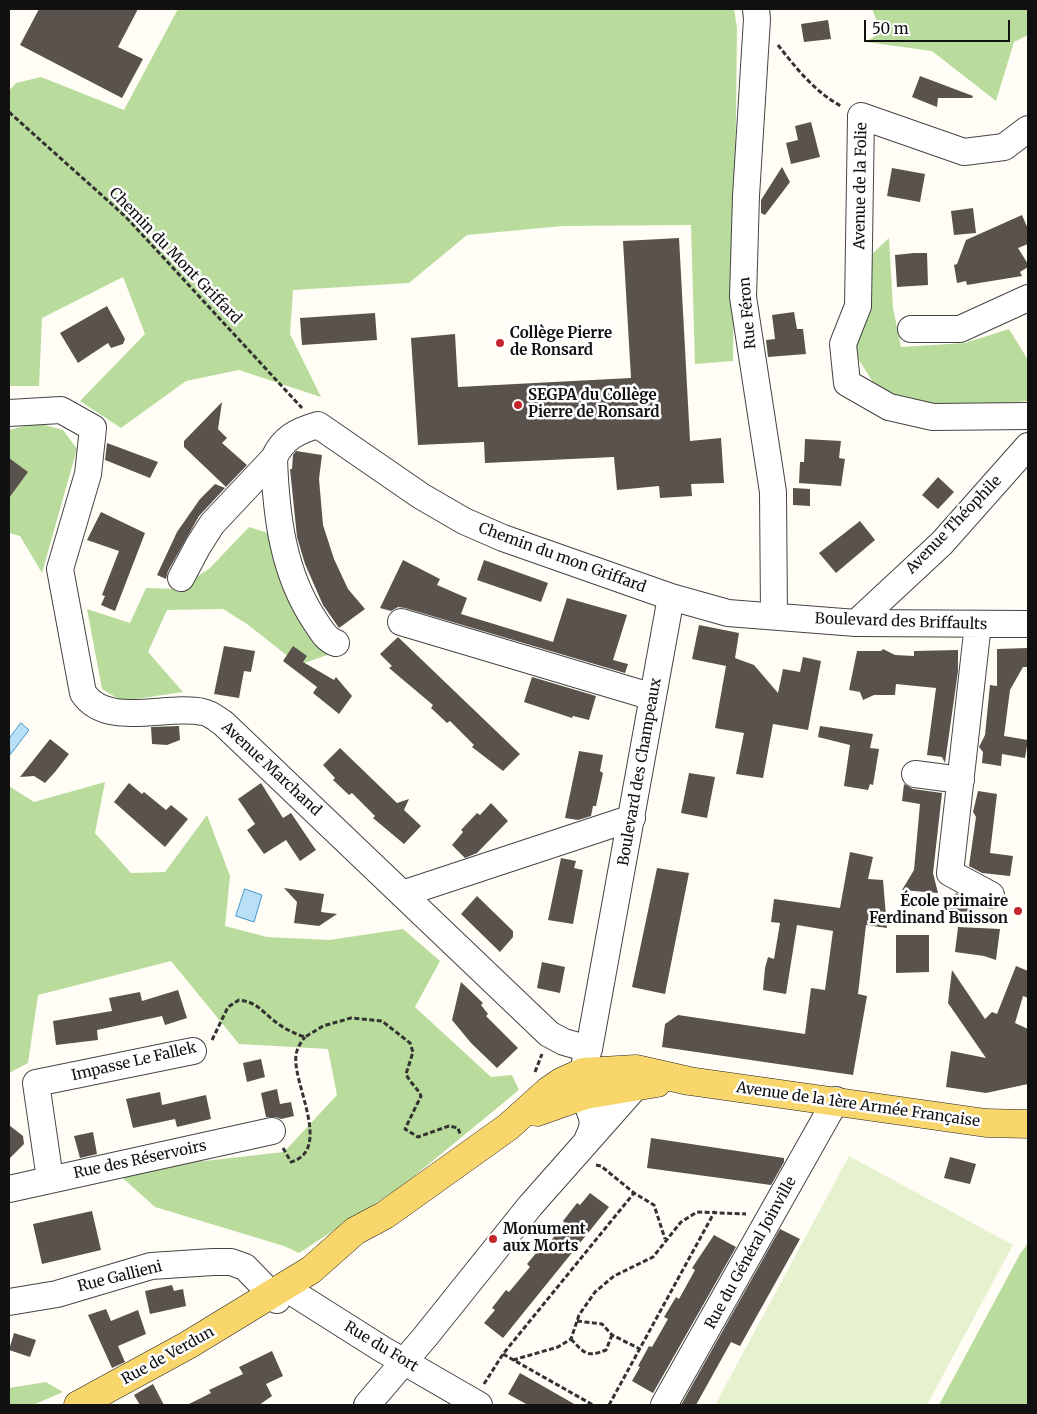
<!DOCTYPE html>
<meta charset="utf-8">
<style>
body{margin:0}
#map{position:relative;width:1037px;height:1414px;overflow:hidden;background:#fffdf5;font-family:Merriweather,serif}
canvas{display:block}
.frame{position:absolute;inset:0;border:10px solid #111;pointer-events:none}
.scale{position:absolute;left:864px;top:20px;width:146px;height:22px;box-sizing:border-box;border:2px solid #111;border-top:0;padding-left:6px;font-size:15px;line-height:18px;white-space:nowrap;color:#111;-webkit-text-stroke:4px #fff;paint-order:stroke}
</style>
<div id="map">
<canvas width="1037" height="1414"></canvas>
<div class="frame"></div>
<div class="scale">50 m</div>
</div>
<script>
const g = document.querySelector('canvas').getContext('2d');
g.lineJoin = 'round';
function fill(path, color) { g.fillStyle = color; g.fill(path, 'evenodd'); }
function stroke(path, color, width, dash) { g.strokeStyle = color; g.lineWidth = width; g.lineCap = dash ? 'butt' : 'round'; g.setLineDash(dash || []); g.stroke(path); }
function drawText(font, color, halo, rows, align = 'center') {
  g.font = font + ' Merriweather,serif'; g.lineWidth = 5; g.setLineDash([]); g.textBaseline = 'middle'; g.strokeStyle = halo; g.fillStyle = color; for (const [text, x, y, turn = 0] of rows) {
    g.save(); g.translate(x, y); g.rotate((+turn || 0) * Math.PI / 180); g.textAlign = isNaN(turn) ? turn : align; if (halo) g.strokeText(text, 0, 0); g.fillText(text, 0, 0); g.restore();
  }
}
const forest = new Path2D(`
 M178 9H734L737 28 733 361 695 364 691 225 563 226 467 235 409 283 293 290 290 334 321 397 239 370 186 381 121 428 80 401 145 334 123 277 42 318 39 386H9V91L16 83 41 77 124 110Z
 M872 9H1028V35L1014 42 996 101 932 51 866 42 881 32Z
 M889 238 893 308 901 347 965 343 1009 329 1028 360V401L966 406 889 407 855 354 873 253Z
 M37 423 63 430 77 449 42 573 20 536 9 533V430Z
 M249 527 274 535 333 653 299 665 247 624 223 609 167 610 148 652 183 692 122 701 102 689 87 609 130 623 146 588 176 589 209 569Z
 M105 782 95 833 131 873 165 872 207 815 230 876 225 926 267 937 329 940 403 929 440 961 415 1007 491 1077 512 1075 519 1090 402 1186 299 1253 284 1246 155 1207 115 1171 284 1152 337 1095 328 1049 239 1044 171 961 38 995 28 1063 9 1073V786L34 802Z
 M1028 1243V1405H939L1020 1254Z
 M46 1382 63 1392 33 1405H9V1388Z`);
const pitch = new Path2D(`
 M849 1156 1013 1245 927 1405H715Z`);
const water = new Path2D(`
 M21 723 29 730 10 755 9 739Z
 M245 889 262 895 254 922 236 916Z`);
const building = new Path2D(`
 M39 9H138L118 47 143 59 122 98 20 45Z
 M828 20 831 39 804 42 801 24Z
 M920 76 973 96 972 98H938L937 107 912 97Z
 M811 122 820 157 791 164 786 143 798 140 795 126Z
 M782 167 790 182 765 215 761 213V200Z
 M892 168 925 174 920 202 887 196Z
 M973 208 976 233 954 235 951 211Z
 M1022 215 1028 229V244L1018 248 1028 264V267L1020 272 1022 276 967 285 966 281 957 283 954 265 957 264 966 240Z
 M679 238 690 441 721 438 724 483 691 484 692 496 660 498 659 486 617 490 614 457 485 463 484 442 418 445 411 338 455 334 458 387 631 378 623 241Z
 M914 253H927L928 285 897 287 895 255Z
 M107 306 125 339 123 344 111 348 108 343 78 363 60 333Z
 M794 312 797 329H803L806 354 768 357 766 340 775 339 772 315Z
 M375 313 377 340 302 345 300 318Z
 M222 402 218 429 227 438 222 443 247 465 226 487 184 447V441Z
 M805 439 841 441 839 458 845 459 841 486 799 483 800 462H804Z
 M107 443 158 462 150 478 105 460Z
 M296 451 322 455 319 479 323 525 334 559 348 589 365 609 339 628 323 605 305 564 297 537 290 469H292L293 455Z
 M9 458 28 472 9 498Z
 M938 477 954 492 938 509 922 495Z
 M215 484 225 488 199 516 168 571 166 579 157 575 177 532 200 499Z
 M793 488 810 489V506L793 505Z
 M101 512 145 533 115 611 101 605 105 596 102 595 119 551 87 540Z
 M860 521 875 540 836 573 819 553Z
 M403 560 440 579 437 585 467 598 461 614 553 642 567 598 627 615 613 660 628 664 625 673 405 608 398 607 391 611 380 608Z
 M484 560 548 583 541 602 477 580Z
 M699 625 739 633 735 658 754 665 778 693 783 669 800 672 803 657 821 661 808 730 773 724 763 778 736 774 744 733 715 728 726 666 692 659Z
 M398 637 520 754 503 771 472 747 474 745 450 721 447 723 431 708 433 705 389 668 392 666 380 654Z
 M224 646 255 651 251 672 244 671 239 698 214 694Z
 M293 646 307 656 303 662 334 680 336 677 352 696 339 714 313 693 317 687 283 661Z
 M1028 648V667H1023L1010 690 1004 736 1028 740 1025 758 1002 754 1001 766 982 763 983 752 979 747 985 735 990 685 997 686V649Z
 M883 649 895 655 914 656V651L958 650V671L945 763 942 757 927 755 936 688 896 684 895 695H874L863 700 860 692 849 690 857 651H881Z
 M532 677 596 696 589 720 573 716 572 718 524 702Z
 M179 726 180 740 167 745 152 744 151 727Z
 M820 726 873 734 870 748 879 749 873 785 870 784 868 790 844 786 850 745 818 737Z
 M50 739 69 754 55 772 45 783 34 776 20 777Z
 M340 748 397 803 409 799 404 810 421 826 404 844 373 818 375 816 352 793 349 795 333 780 335 778 323 765Z
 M579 751 603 755 600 771 603 773 596 806H593L591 816 578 820 565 818Z
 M689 773 715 777 707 818 681 813Z
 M129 783 142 794 144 792 166 810 171 805 188 819 165 847 114 802Z
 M261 783 283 818 291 813 316 850 300 861 286 840 264 854 247 830 255 824 238 799Z
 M904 784 913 789 942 793 933 873 938 893 902 890 914 870 920 804 902 801Z
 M978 791 997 794 990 853 1013 856 1010 876 982 873 969 866 976 817 973 812Z
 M491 803 508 821 477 853 465 858 452 845 463 832 461 830 477 813 480 815Z
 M850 852 873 857 868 879 883 880 887 928 866 925 858 994 867 996 853 1075 662 1047 665 1024 678 1015 805 1034 811 988 825 990 833 931 797 925 786 994 763 990 765 968 768 957 774 959 780 923 771 922 774 899 840 908Z
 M561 858 576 861 574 868 583 870 573 924 548 920Z
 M657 868 689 873 665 994 632 987Z
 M284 888 324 894 321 912 337 914 319 926 294 923 297 902Z
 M956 893 972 902 971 914 947 911Z
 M477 896 513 931V937L500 952 461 914Z
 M958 927 1000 929 996 960 984 956 955 952Z
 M896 935H929V972L896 973Z
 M542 962 565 967 560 993 537 988Z
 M1016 966 1028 971V998L1023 996 1015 1023 1028 1029V1084L986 1093 946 1087 951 1051 986 1058 948 1003 952 970 985 1019 992 1012 997 1014Z
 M461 982 483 1003 481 1005 488 1014 486 1016 518 1048 497 1068 471 1043 452 1020Z
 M178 990 187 1018 165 1025 162 1016 97 1030 98 1040 56 1045 53 1021 112 1011 109 998 140 992 142 1001Z
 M261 1059 265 1077 247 1082 243 1063Z
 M277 1089 280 1104 291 1102 294 1116 281 1119 276 1117H266L261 1093Z
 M160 1092 162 1105 206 1095 211 1119 177 1127 175 1119 133 1128 126 1099Z
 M9 1125 23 1136 24 1144 9 1159Z
 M93 1132 97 1154 80 1158 74 1136Z
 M651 1138 784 1158V1162L771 1185 647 1168Z
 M950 1157 976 1164 970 1184 944 1178Z
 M590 1193 609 1207 503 1338 484 1323 495 1310 492 1308 506 1290 509 1292 530 1267 527 1264 542 1246 545 1248 565 1223 563 1221 577 1203 580 1205Z
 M92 1211 101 1250 42 1264 33 1224Z
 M780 1229 800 1239 740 1346 731 1342 696 1405H681Z
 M714 1235 736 1247 653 1393 632 1381 640 1367 638 1366 649 1346 652 1347 668 1319 664 1317 676 1297 679 1299 695 1270 692 1268Z
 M172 1285 174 1291 183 1289 186 1306 150 1314 145 1291Z
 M106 1309 111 1321 138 1310 146 1334 118 1346 125 1362 112 1368 88 1315Z
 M14 1333 36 1340 30 1357 9 1350Z
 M272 1351 283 1376 266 1384 272 1396 259 1405H187L211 1393 209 1390 243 1374 239 1367Z
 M520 1373 576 1405H528L508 1394Z
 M153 1384 164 1405H140L134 1395Z`);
const path = new Path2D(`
 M778 45C795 67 816 93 841 106
 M9 112 126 217 302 408
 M212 1040 228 1007 239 1000C256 1002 261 1010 273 1020 283 1028 293 1033 305 1037L323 1026 351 1018 382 1021 410 1043 413 1052 406 1074C410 1083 417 1087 421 1096L405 1129 418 1137 449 1126 458 1128 460 1134
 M535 1072 542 1054
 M283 1148 291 1162C333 1150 292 1083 296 1055 297 1048 301 1042 305 1037
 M596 1165 601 1166 634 1193 654 1205 665 1239
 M577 1321 602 1324 612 1335 640 1349
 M571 1339C584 1353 587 1358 606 1350L612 1335
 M503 1354 593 1405
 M513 1360 558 1347 571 1339 579 1315 595 1292 614 1276 653 1257 681 1222 697 1212 746 1214
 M484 1384 503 1354 634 1193
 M609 1405 715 1211`);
const minor = new Path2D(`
 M756 9 757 19 746 196 743 297 773 492 774 616
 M1028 129 1004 147 964 152 861 116 858 306 843 344 847 383 889 407 933 417 1028 416
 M911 329H960L1028 298
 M9 413 61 410 93 428 88 474 60 569 83 693C107 729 166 704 203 712 210 713 217 719 223 723L549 1034 564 1042 589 1049
 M274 458C276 516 283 573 315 621 321 630 326 640 336 643
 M181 578 198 546 212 524 274 458C283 438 297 431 318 425L421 496 464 521 503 538 671 597
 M401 622 653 697
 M856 623 942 543 1028 446
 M978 624 950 873 991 895
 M915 774 961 780
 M402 894 632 818
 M588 1138C598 1118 589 1115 585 1096 582 1080 583 1064 589 1049L671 597 728 613 856 623 1028 624
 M50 1179 36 1083 193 1051
 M9 1189 272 1131
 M284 1287 382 1349 479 1405
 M9 1302 57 1294 151 1266 213 1262H231L245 1267 277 1300
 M367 1405 425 1337 530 1206 637 1085
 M664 1405 836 1100`);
const major = new Path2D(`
 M537 1112 585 1095 657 1083
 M78 1405 188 1345 311 1270 355 1231 385 1215 508 1127 548 1091 561 1082 583 1072 636 1069 689 1081 986 1123 1028 1124`);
const markers = [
 [500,343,5,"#c4262e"],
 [518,405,5,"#c4262e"],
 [1018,911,5,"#c4262e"],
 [493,1239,5,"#c4262e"]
];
const streetNames = [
 ["Avenue de la Folie",861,186,-89],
 ["Chemin du Mont Griffard",175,256,46],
 ["Rue Féron",748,313,-95],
 ["Avenue Théophile",954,525,-46],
 ["Chemin du mon Griffard",562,558,20],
 ["Boulevard des Briffaults",901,622,2],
 ["Avenue Marchand",271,769,43],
 ["Boulevard des Champeaux",640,772,-80],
 ["Impasse Le Fallek",134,1062,-13],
 ["Avenue de la 1ère Armée Française",858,1105,8],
 ["Rue des Réservoirs",140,1160,-12],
 ["Rue du Général Joinville",751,1253,-61],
 ["Rue Gallieni",120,1277,-14],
 ["Rue du Fort",381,1347,31],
 ["Rue de Verdun",168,1356,-29]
];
const poiNames = [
 ["Collège Pierre",510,334],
 ["de Ronsard",510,351],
 ["SEGPA du Collège",528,396],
 ["Pierre de Ronsard",528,413],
 ["École primaire",1008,902,"right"],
 ["Ferdinand Buisson",1008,919,"right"],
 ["Monument",503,1230],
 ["aux Morts",503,1247]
];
fill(forest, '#b9dc9c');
fill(pitch, '#e6f2cf');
fill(water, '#b9e0f7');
stroke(water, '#3f96cf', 1);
fill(building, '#5a524d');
stroke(minor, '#444', 28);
stroke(major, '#222', 29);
stroke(path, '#333', 3, [5, 2.5]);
stroke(minor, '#fff', 26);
stroke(major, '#f9d66b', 28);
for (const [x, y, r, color] of markers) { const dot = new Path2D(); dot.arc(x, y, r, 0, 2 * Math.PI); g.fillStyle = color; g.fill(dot); stroke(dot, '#fff', 2); }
drawText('15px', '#111', '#fff', streetNames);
drawText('bold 15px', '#111', '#fff', poiNames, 'left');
</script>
